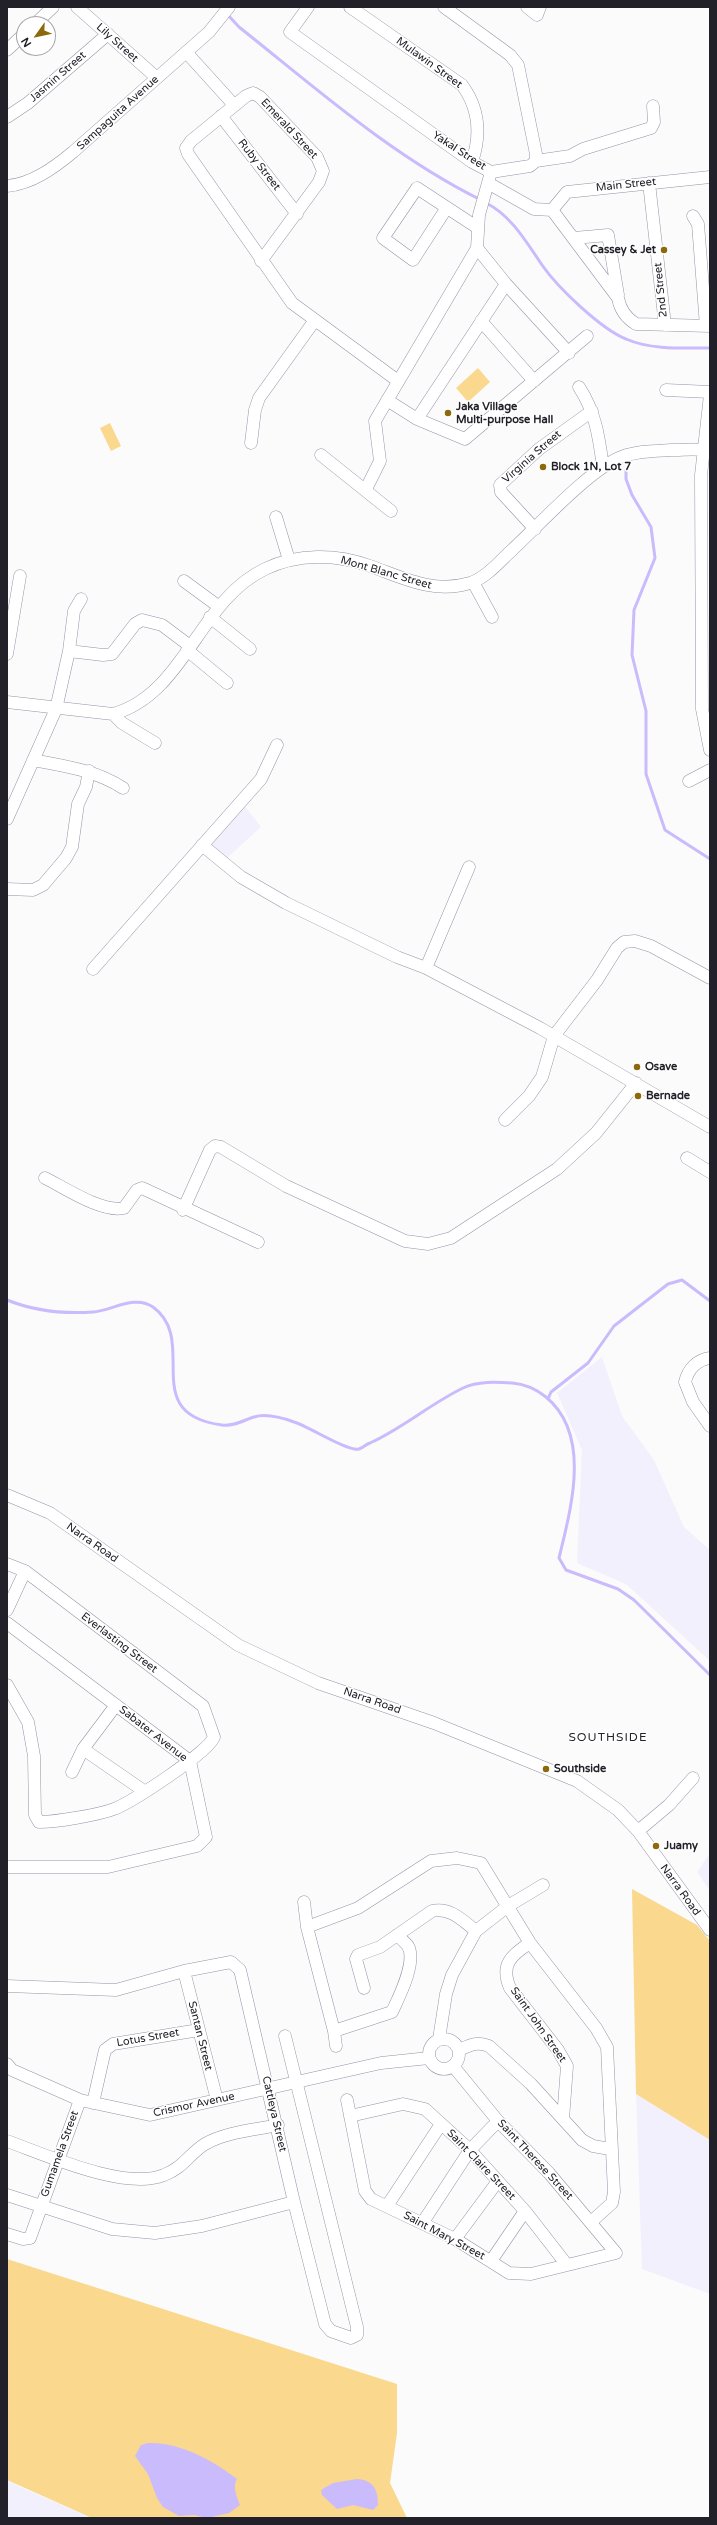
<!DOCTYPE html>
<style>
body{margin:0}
#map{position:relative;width:717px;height:2525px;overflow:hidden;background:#fbfbfb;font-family:"Varela Round",sans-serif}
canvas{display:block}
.frame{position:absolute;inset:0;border:8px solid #222029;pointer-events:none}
.north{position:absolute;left:16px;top:16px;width:40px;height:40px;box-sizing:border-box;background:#fff;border:1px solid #a7a6a9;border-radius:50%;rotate:237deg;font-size:11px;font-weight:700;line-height:16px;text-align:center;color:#222029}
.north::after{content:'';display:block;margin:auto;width:14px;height:18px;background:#8c6a0b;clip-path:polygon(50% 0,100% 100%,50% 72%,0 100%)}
</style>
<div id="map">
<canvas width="717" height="2525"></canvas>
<div class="frame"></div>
<div class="north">N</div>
</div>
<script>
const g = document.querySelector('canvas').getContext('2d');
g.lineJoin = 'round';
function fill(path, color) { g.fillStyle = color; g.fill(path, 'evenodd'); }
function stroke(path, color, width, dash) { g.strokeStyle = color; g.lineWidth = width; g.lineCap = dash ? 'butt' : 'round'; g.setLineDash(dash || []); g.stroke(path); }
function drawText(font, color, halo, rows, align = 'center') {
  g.font = font + ' "Varela Round",sans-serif'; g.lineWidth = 3; g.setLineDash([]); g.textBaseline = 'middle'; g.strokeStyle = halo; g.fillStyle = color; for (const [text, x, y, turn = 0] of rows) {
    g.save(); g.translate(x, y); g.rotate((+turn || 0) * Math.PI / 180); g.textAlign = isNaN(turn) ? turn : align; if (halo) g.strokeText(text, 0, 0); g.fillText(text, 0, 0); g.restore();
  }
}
const built = new Path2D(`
 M243 804 261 827 226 859 208 844Z
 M602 1357 622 1416 654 1460 684 1527 710 1550V1661L626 1584 577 1563 582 1450 557 1393Z
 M710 1853V1891L697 1872Z
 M636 2094 710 2140V2294L642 2269Z
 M7 2480 20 2487 92 2518H7Z`);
const green = new Path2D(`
 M478 368 490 382 468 402 456 388Z
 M110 423 121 446 111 451 100 428Z
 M632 1889 697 1925 710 1941V2140L636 2094Z
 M7 2259 397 2384V2433L390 2483 407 2518H92L7 2480Z`);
const water = new Path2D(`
 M148 2443C180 2442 212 2460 237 2479 232 2486 237 2498 240 2505L229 2513 207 2518 194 2515 179 2516 163 2507 157 2498 148 2474 135 2456 141 2445Z
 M357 2479C374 2480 378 2490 378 2505L373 2510 353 2505 337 2509 322 2495 321 2490 333 2483Z`);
const stream = new Path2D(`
 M227 14 239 27C317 89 392 156 481 200
 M486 203C511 215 527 243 542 265 558 288 601 329 626 339 651 350 683 348 710 348
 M626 470V479L632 495 651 527 655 558 634 610 632 655 646 711V774L665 830 710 859
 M7 1300C34 1311 63 1314 93 1312 111 1311 135 1294 153 1307 200 1341 137 1414 222 1425 233 1427 244 1420 254 1417 266 1413 283 1418 294 1422 308 1426 348 1452 359 1449 363 1448 366 1444 370 1443 403 1428 430 1404 463 1388 478 1381 496 1382 512 1383 525 1384 536 1389 546 1397 592 1435 571 1508 559 1558L566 1570 618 1589 634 1600 710 1675
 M548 1399 551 1392 588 1363 614 1326 668 1284 682 1280 710 1301`);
const minor = new Path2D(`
 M77 7 157 78
 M308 7 290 32 472 162 491 172 530 166 536 161V154L518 65 510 55 444 7
 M350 7 462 85C479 108 481 135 472 162
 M527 7 537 15 540 7
 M35 24 53 7
 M7 50 24 34
 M186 52 234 105
 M221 116 297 214
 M7 117 28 103 108 34
 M536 161 570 156 583 149 651 128 654 122 653 106
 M491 172 479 215 477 248 506 284 569 353
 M488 183 534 209 552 210
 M649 183 665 325
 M7 186C32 184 55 167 73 152L209 32 229 7
 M446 209 413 260 383 238 417 188 478 228
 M552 210 618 298C620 309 626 318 636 324L710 326
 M552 210 567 192 710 177
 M693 216 698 224 706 326
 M574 238 608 235 618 295
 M261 261 319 182 323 171 317 157 260 97 253 93 246 96 191 141 186 148 188 154 292 303 398 381
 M481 321 534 381
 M579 387C596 413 599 438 603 467
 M666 390 710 392
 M710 395 701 475 702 709 710 750
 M387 400 417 419 465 439 587 336
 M417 419 506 284
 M251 443 255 410 259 398 315 320
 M321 455 391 511
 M366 489 380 461 375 421 477 248
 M276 517 289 560
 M535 529 501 492 500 485 539 449 592 411
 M184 581 218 606
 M473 582 492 617
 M210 617 250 649
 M187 650 227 683
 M69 651 103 655 112 654 135 624 142 620 162 625 190 646
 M7 654 20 576
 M7 702 113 714C185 694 198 601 265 569 298 553 337 554 370 566 404 578 433 594 470 583 486 578 500 561 512 550 540 524 589 470 621 457 637 451 654 451 671 450 684 450 697 448 710 451
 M113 714 122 723 155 743
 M33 760C65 766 95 770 123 788
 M689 781 710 770
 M7 819 56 709 69 651 74 611 81 599
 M202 845 241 877 286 903 397 957 426 968 540 1028 710 1127
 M7 889 33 890 43 885 66 858 72 847 78 804 86 787 89 771
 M426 968 469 867
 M93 969 261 779 277 745
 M505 1120 529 1096 542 1077 554 1036 597 980 617 948 624 942 635 941 651 946 710 978
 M687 1158 710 1172
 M45 1178C65 1188 102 1213 124 1208L137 1190 142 1188 258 1242
 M183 1210 210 1150 215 1146 221 1147 286 1186 405 1241 428 1244 451 1238 557 1169 596 1133 636 1083
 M710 1358C697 1360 688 1369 685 1382L693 1402 710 1426
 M7 1495 50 1513 238 1645 318 1683 434 1723 577 1781 618 1810 638 1831 710 1930
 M7 1564 25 1571 203 1706 214 1737C209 1752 132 1802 114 1809 98 1815 56 1822 39 1822L35 1815 34 1756 28 1722 7 1685
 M7 1610 25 1571
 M7 1623 190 1761 206 1837 197 1846 108 1867H7
 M83 1749 144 1791
 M72 1772 83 1749 116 1705
 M638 1831 669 1805 693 1778
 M304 1902 307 1927 334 2031 336 2046
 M307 1927 358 1908 431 1861 457 1858 481 1863 530 1943 596 2028 607 2047 614 2192 612 2203 591 2222
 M530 1943C511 1955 500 1965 510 1988L558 2050 567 2066 563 2119
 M184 1971 217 2100
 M7 1986 116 1990 184 1971 231 1962 240 1970 294 2202 202 2226 155 2233 112 2229 7 2195
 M364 1988 356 1959 358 1955 380 1947 432 1911C450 1907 462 1920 476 1931
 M334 2031 392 2012C399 1997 417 1962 408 1946 405 1942 400 1938 397 1935
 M285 2036 357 2327V2335L351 2338 331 2331 325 2324 294 2202
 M429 2054a15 15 0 1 1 30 0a15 15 0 1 1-30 0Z
 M439 2039 446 1994 452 1975 476 1931 508 1906 543 1885
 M459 2050C470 2045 477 2041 489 2046L531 2084 582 2140 593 2146 610 2149
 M7 2064 12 2070 80 2100 150 2115 381 2063 429 2058
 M347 2100 365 2191 371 2199 455 2239 509 2273 531 2274 616 2253 549 2173 498 2121 453 2066
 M93 2103 105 2050 113 2044 199 2030
 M350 2116 403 2104 425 2109 470 2150 525 2211 567 2265
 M7 2141C46 2155 125 2191 164 2175 183 2168 189 2154 205 2144 226 2132 254 2130 278 2125
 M387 2206 441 2124
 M423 2222 470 2150 498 2121
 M7 2234 23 2239 30 2238 80 2100
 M455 2239 498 2181
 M491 2261 525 2211`);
const markers = [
 [664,250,4,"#8c6a0b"],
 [448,413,4,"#8c6a0b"],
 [543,467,4,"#8c6a0b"],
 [637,1067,4,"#8c6a0b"],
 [638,1096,4,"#8c6a0b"],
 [546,1769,4,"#8c6a0b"],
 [656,1846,4,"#8c6a0b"]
];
const streetNames = [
 ["Lily Street",117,43,42],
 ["Mulawin Street",429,63,36],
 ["Jasmin Street",58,77,-41],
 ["Sampaguita Avenue",118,113,-42],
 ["Emerald Street",289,129,47],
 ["Yakal Street",459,151,33],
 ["Ruby Street",259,165,52],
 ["Main Street",626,185,-6],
 ["2nd Street",661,290,-96],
 ["Virginia Street",532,457,-41],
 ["Mont Blanc Street",386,573,16],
 ["Narra Road",92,1543,35],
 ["Everlasting Street",119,1643,37],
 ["Narra Road",372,1701,19],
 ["Sabater Avenue",153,1734,38],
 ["Narra Road",680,1890,54],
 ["Saint John Street",538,2025,55],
 ["Santan Street",200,2036,76],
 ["Lotus Street",148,2038,-10],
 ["Crismor Avenue",194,2105,-12],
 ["Cattleya Street",274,2114,77],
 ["Gumamela Street",60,2154,-70],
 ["Saint Therese Street",535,2160,47],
 ["Saint Claire Street",481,2165,46],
 ["Saint Mary Street",444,2236,28]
];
const poiNames = [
 ["Cassey & Jet",656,250,"right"],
 ["Jaka Village",456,407],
 ["Multi-purpose Hall",456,420],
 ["Block 1N, Lot 7",551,467],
 ["Osave",645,1067],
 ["Bernade",646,1096],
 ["Southside",554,1769],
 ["Juamy",664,1846]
];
const neighbourhoodNames = [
 ["SOUTHSIDE",608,1738]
];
fill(built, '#f2f0fc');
fill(green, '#fad88e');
fill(water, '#cabbfc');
stroke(stream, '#cabbfc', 3);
stroke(minor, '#9792a7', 13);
stroke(minor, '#fff', 12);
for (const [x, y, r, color] of markers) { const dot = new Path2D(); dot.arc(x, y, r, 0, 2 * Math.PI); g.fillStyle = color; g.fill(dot); stroke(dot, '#fff', 1.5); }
drawText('11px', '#222029', '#fff', streetNames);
drawText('bold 11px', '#222029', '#fff', poiNames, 'left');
g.letterSpacing = '1px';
drawText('12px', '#222029', '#fff', neighbourhoodNames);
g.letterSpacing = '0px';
</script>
